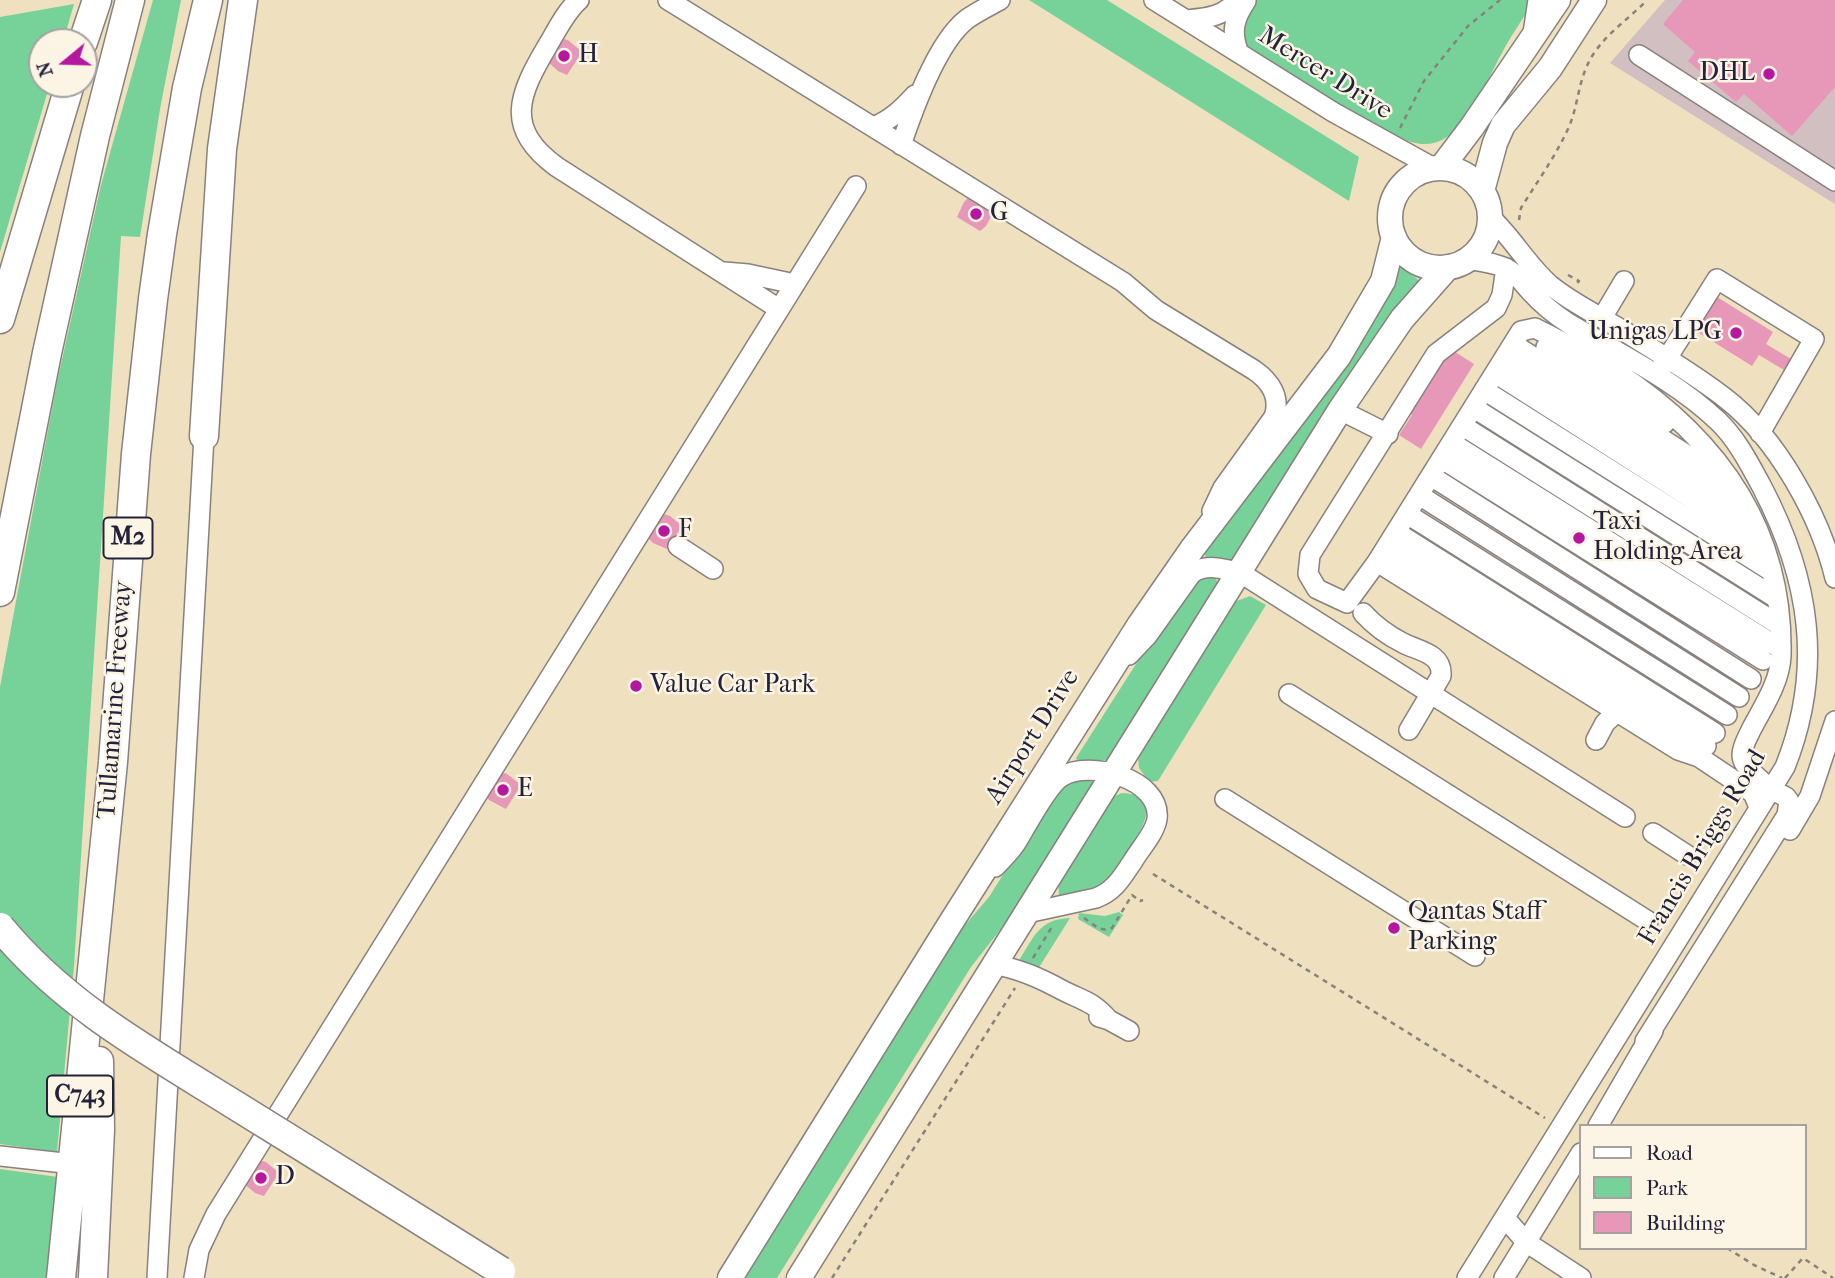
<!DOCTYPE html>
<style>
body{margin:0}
#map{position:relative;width:1835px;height:1278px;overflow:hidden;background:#efe0c0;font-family:"IM FELL French Canon",serif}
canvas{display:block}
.legend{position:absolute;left:1579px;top:1124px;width:228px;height:126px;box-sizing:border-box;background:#fcf5e5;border:2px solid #a5a1a1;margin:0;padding:9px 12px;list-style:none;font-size:21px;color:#22223b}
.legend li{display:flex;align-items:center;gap:14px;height:35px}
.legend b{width:35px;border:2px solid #a5a1a1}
.north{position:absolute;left:28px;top:28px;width:70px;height:70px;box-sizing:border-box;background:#fcf5e5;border:2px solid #a5a1a1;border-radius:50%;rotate:251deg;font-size:19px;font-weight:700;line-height:28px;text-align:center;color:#22223b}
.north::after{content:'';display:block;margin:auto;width:24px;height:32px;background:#b5179e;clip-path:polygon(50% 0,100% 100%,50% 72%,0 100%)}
</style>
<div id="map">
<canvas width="1835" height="1278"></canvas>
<ul class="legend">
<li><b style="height:9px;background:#fff"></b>Road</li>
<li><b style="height:19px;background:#77d299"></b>Park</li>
<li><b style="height:19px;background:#e797b7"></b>Building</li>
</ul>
<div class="north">N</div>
</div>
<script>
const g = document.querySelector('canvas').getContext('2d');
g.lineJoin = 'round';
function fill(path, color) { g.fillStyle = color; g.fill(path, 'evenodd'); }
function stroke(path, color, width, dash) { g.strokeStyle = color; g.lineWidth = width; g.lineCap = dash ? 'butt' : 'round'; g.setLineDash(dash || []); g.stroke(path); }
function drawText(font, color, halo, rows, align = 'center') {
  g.font = font + ' "IM FELL French Canon",serif'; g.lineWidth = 5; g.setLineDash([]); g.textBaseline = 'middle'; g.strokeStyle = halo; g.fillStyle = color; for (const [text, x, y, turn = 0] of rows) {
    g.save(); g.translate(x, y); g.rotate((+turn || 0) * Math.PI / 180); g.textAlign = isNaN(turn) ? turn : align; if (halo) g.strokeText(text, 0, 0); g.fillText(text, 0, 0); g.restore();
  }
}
const industrial = new Path2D(`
 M1665 0H1835V204L1610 63Z`);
const green = new Path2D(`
 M153 0H181L160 109 140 237 121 236 74 966 57 1152 0 1144V687L57 382 101 185Z
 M1029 0H1107L1359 157 1349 201Z
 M1252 0H1531L1530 7C1521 22 1510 37 1502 53 1487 79 1471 125 1442 140 1433 145 1421 145 1411 142 1390 136 1248 55 1242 40 1236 26 1245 12 1252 0Z
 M74 4 63 42H42V84H50L0 252V17Z
 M1401 267 1420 281 1237 558 1230 562 1206 557 1204 553Z
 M1207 576 1215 577 1219 586 1110 760H1077L1076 758 1143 653 1194 580Z
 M1250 596 1266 605 1158 781 1149 782 1139 768 1138 756 1234 602Z
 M1090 777 1094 788 1015 911 971 967 777 1278H742L959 932 989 897 1055 792 1061 786Z
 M1122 793C1166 795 1140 833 1127 853 1120 865 1113 880 1101 888 1091 895 1071 895 1059 898L1058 879 1112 797Z
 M1119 912 1123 915 1109 937 1078 919 1079 913 1105 916Z
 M1070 918 1038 969 1018 962C1034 937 1039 919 1070 918Z
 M0 1169 58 1177 48 1278H0Z`);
const building = new Path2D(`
 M1683 0H1835V87L1792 136 1744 94 1736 102 1688 61 1695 52 1663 24Z
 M560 38 568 40 582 52 567 75 558 71 547 61Z
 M971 195 995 209 986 226 980 231 957 217 964 202Z
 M1717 297 1773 332 1766 344 1791 359 1784 370 1759 355 1752 366 1696 331Z
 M1452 350 1474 364 1421 449 1399 435 1412 415 1409 414 1445 357 1447 358Z
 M661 513 670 516 682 526 667 549 653 543 646 536Z
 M498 771 507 774 521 785 506 809 489 800 484 794Z
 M257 1160 266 1162 279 1173 264 1196 255 1193 242 1182Z`);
const path = new Path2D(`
 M1400 128 1424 81 1468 26 1500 0
 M1519 220 1521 208C1537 182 1555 157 1568 129 1580 103 1577 75 1597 49 1611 30 1631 17 1647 0
 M1568 275 1579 281 1577 283
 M1153 874 1545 1118
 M1084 918C1093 924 1101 933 1112 928L1132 895 1140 901 1143 900
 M1033 958 1053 925
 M1727 1248 1754 1265 1782 1278
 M832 1278 1015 988
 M1785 1278 1803 1258 1833 1278`);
const minor = new Path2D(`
 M579 0C566 11 557 30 548 45 519 94 503 128 557 167L779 309
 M668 0 1123 282 1156 310 1254 370C1270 381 1281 397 1274 417L1223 488 1212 511
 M1154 0 1333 112 1434 168
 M1186 20C1206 18 1224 17 1237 0
 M1533 33 1538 0
 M1238 51C1231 31 1234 19 1246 1
 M1639 55 1835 181
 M873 127C891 120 902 109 915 95
 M901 145C913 110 937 42 967 19 977 12 989 6 1000 0
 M1490 217C1512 237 1527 265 1550 285 1573 304 1602 317 1627 333 1660 354 1694 374 1725 398 1777 438 1820 516 1835 578
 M1506 268 1502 295 1496 308 1436 354 1310 555 1308 574 1317 589 1347 603 1377 562 1521 331 1535 328C1562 342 1590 355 1615 371 1718 438 1784 529 1781 656 1780 682 1763 707 1751 730 1748 737 1742 746 1742 755 1742 764 1750 770 1756 776 1766 786 1773 791 1786 797L1789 801 1787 815 1645 1041
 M724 272 748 274 795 284
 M1602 318 1624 281
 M1513 344 1728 481
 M1546 347 1665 423
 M1505 358 1749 514
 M1661 368 1717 279 1814 339 1760 433
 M1495 373 1763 544
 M1484 390 1771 571
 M1474 408 1776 598
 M1340 410 1388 434
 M1463 426 1779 625
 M1452 443 1781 649
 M1442 459 1763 660
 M1431 476 1751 679
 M1419 495 1739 697
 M1407 514 1727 715
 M1396 532 1715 733
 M678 546 713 569
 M1387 547 1706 746
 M1377 562 1678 750 1699 757 1753 793 1759 807
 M1363 613C1374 625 1389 636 1403 643 1418 651 1443 653 1441 676L1409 730
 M1129 655 1147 636 1192 573C1207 563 1222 569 1239 572L1625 817
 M1289 694 1648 921
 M1596 740 1605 723 1617 712
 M1225 799 1475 956
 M1790 830 1810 796 1835 721
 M1653 833 1687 855
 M995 867C1002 860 1010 852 1016 843 1026 827 1047 786 1061 777 1089 759 1162 779 1157 819 1155 833 1140 849 1133 861 1122 877 1115 891 1096 898L1027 913
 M994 964C1021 970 1038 977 1062 990 1083 1001 1091 1000 1109 1020
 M1099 1017 1109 1020 1129 1031
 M1598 1126 1653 1031
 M0 1156 73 1164
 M1505 1218 1526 1242 1581 1278
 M157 1278 204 436
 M194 1278 199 1250 216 1214 856 186
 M1467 1278 1785 767C1824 669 1810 579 1762 487 1750 465 1737 439 1718 421 1675 380 1618 353 1568 323 1554 314 1542 304 1531 292 1524 285 1518 275 1509 270 1498 263 1481 262 1468 259
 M1504 1278 1581 1153`);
const major = new Path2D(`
 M1441 168 1472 127 1558 0
 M1390 218a50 50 0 1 1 100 0a50 50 0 1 1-100 0Z
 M1482 191 1495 143 1503 125 1550 68 1594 0
 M730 1278 950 924 1140 624 1192 549 1339 356 1383 281 1394 237
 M799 1278 1340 410 1402 319 1448 267`);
const highway = new Path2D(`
 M83 42 97 0
 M0 319 70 84
 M204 436 222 149 243 0
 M0 592 47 353 95 136 130 0
 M61 1278 113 762 136 454 153 299 162 234 187 88 208 0
 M93 1278 100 1130 99 1061`);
const highwayBridge = new Path2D(`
 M0 927C65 1006 150 1052 235 1105 324 1160 413 1216 501 1271`);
const markers = [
 [564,56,7,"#b5179e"],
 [1769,74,7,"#b5179e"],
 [976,214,7,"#b5179e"],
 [1736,333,7,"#b5179e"],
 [664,531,7,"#b5179e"],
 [1579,538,7,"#b5179e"],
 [636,686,7,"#b5179e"],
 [503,790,7,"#b5179e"],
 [1394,928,7,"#b5179e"],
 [261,1178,7,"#b5179e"]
];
const shields = [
 [128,538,49],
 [80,1096,66]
];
const shieldNames = [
 ["M2",128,538],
 ["C743",80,1096]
];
const poiNames = [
 ["H",578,56],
 ["DHL",1755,74,"right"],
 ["G",990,214],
 ["Unigas LPG",1722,333,"right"],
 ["Taxi",1593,523],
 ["Holding Area",1593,553],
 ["F",678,531],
 ["Value Car Park",650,686],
 ["E",517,790],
 ["Qantas Staff",1408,913],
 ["Parking",1408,943],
 ["D",275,1178]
];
const streetNames = [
 ["Mercer Drive",1325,74,32],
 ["Tullamarine Freeway",116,700,-86],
 ["Airport Drive",1033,737,-58],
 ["Francis Briggs Road",1703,848,-59]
];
fill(industrial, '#d2bfc1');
fill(green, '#77d299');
fill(building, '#e797b7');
stroke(minor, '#88817e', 22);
stroke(major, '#88817e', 27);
stroke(highway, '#88817e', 31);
stroke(path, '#88817e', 2.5, [5, 5]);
stroke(minor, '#fff', 19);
stroke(major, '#fff', 24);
stroke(highway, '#fff', 28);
stroke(highwayBridge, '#88817e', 31, []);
stroke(highwayBridge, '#fff', 28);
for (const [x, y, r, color] of markers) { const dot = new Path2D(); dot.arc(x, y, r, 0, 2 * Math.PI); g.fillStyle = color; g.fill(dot); stroke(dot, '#fcf5e5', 2.5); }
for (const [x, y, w] of shields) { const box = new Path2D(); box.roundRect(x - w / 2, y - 20.5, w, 41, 5); g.fillStyle = '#fcf5e5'; g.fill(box); stroke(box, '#22223b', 2); }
drawText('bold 24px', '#22223b', null, shieldNames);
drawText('26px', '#22223b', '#fcf5e5', poiNames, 'left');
drawText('26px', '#22223b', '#fcf5e5', streetNames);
</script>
